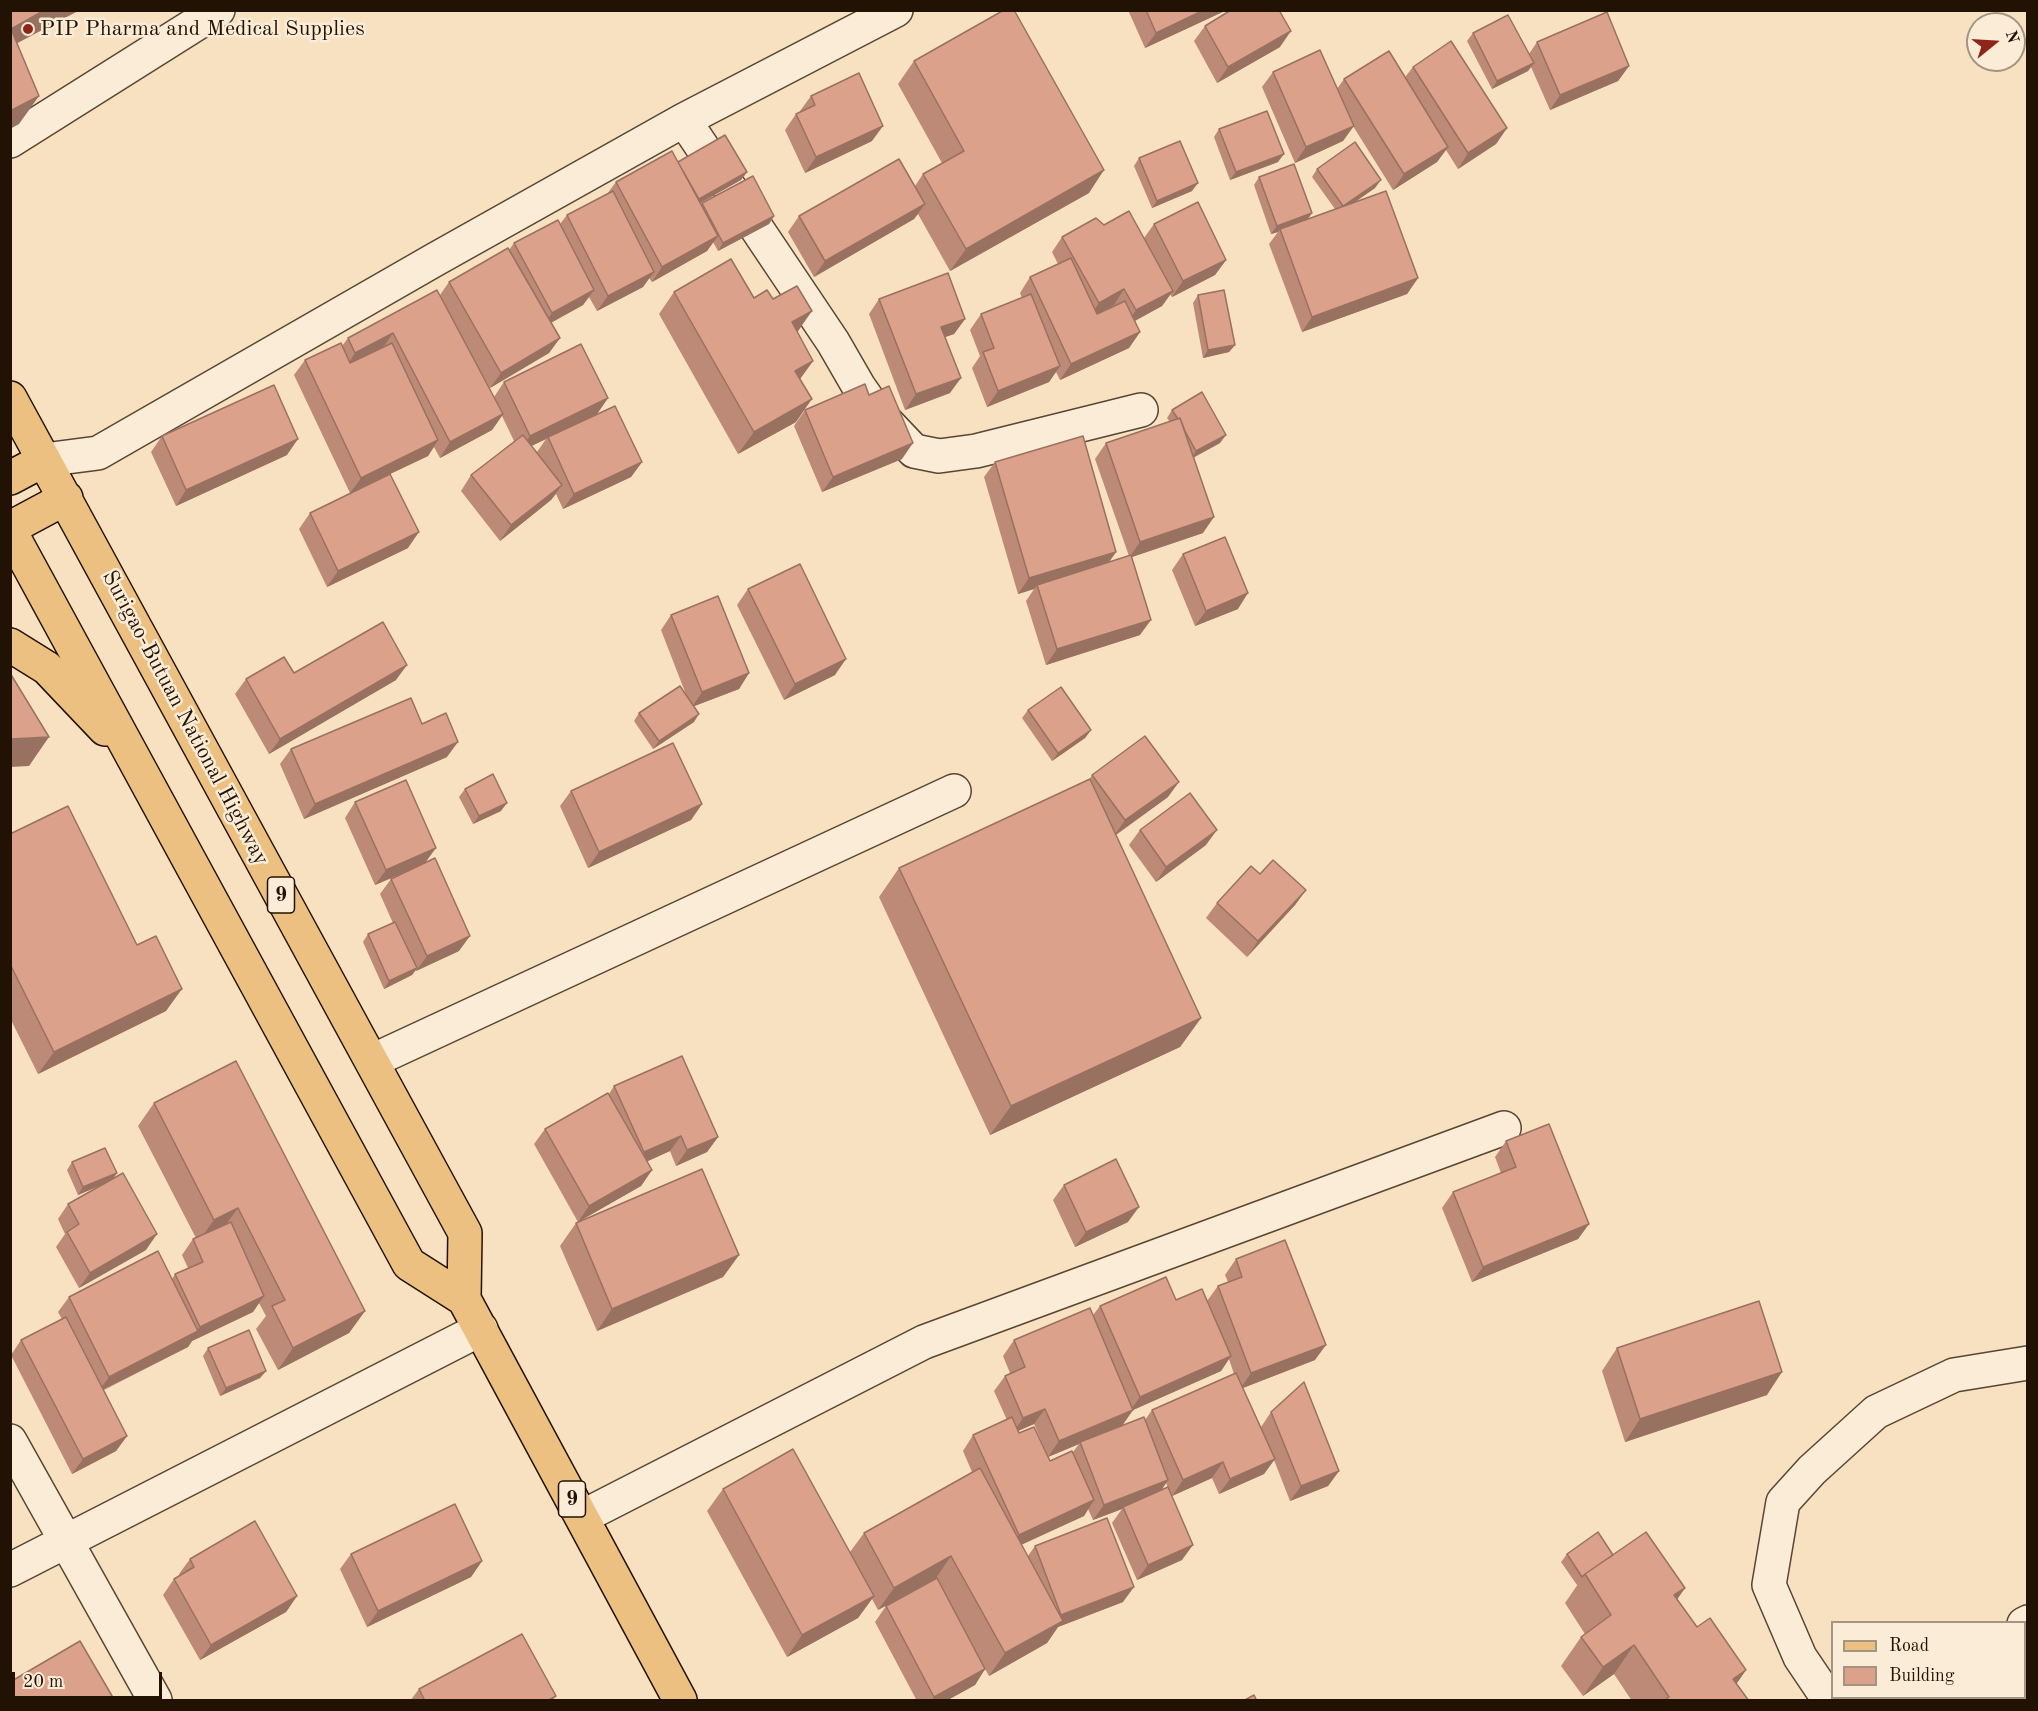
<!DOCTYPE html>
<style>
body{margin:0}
#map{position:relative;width:2038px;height:1711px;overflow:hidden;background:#f8e1c1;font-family:"Old Standard TT",serif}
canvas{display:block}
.frame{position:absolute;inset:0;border:12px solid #221203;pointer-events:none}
.legend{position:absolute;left:1831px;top:1621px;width:195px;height:78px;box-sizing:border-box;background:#faecd7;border:2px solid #a49582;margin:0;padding:8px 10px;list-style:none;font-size:18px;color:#221203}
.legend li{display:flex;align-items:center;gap:12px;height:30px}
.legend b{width:30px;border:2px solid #a49582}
.north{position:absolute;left:1966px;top:12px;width:60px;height:60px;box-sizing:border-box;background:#faecd7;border:2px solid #a49582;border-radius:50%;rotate:72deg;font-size:16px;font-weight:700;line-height:24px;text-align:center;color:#221203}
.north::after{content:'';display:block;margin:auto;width:21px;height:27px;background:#8f2418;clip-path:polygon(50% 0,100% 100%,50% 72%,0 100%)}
.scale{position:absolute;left:12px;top:1672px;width:150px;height:27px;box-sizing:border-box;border:3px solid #221203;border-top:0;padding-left:8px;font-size:18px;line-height:21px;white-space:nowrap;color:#221203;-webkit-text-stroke:4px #faecd7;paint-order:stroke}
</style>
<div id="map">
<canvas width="2038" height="1711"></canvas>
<div class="frame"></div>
<ul class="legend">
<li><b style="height:8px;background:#ecc080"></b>Road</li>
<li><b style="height:16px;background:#dba18a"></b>Building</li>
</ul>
<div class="north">N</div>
<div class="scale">20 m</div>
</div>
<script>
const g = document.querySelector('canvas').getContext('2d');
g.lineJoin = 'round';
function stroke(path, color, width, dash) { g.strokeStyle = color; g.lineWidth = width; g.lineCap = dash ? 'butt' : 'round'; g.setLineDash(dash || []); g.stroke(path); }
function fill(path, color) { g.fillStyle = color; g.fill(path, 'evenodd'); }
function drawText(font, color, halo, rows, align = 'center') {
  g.font = font + ' "Old Standard TT",serif'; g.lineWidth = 5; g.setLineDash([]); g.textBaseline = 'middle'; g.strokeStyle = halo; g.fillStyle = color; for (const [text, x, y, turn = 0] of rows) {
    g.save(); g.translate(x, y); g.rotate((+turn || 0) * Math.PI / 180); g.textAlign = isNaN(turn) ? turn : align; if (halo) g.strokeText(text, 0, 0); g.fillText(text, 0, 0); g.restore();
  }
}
const minor = new Path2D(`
 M684 120 833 342 859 387 875 410 914 451 939 456 976 451 1141 410
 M10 141 218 10
 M44 460 98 453 436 259 684 120 896 10
 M372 1061 954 791
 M10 1441 155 1700
 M582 1517 924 1342 1504 1128
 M10 1570 481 1329
 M2024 1624 2028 1622
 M1829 1700 1800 1657 1769 1585 1783 1502 1812 1470 1876 1412 1954 1375 2028 1363
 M1895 1700 1901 1698`);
const major = new Path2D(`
 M10 398 465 1233 464 1299
 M10 478 44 460
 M10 528 66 498
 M10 531 409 1264 464 1299 680 1700
 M10 645 47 668 105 729`);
const wall = new Path2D(`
 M1128 10H1227L1145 48Z
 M1205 26 1280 47 1217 83 1194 41Z
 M1473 33 1529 54 1537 42 1629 66 1618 81 1550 110 1531 67 1528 71 1492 89 1467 41Z
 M914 61 1089 193 950 271 918 214 914 219 814 277 788 232 799 216 915 186 923 174 942 163 898 84Z
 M1413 67 1507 128 1496 144 1458 169 1446 150 1437 162 1393 190 1353 126 1343 141 1295 163 1262 87 1273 72 1337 89 1344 79 1405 77Z
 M811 96 872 141 805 173 785 130 796 114 800 112V111Z
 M1219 129 1278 162 1230 180 1214 137Z
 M1139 158 1192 191 1152 208 1134 166Z
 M678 162 747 172 741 180 700 203 701 204 702 203 774 216 769 224 718 251 713 242 707 251 652 282 649 278 643 287 597 311 589 297 583 305 551 323 560 338 549 353 490 388 481 373 494 397 504 382 608 398 597 414 642 462 631 477 563 509 556 494 551 500 500 541 461 491 471 475 514 441 502 416 492 430 440 458 434 447 428 456 350 493 294 375 305 360 342 346 348 338 440 295 449 282 509 250 514 243 560 224 567 215 607 194 616 182ZM546 439 537 452 531 446Z
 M1317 169 1375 188 1353 203 1418 278 1407 294 1302 332 1269 244 1278 232 1271 234 1254 185 1259 177 1312 213 1308 219 1335 209 1312 177Z
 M1154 224 1226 260 1215 275 1172 297 1170 294 1162 306 1135 321 1140 332 1129 348 1060 380 1056 372 1049 382 987 407 972 368 980 356 970 330 981 314 1022 298 1020 293 1030 277 1058 264 1052 252 1062 237 1104 225 1144 238Z
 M674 292 773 299 797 332 813 361 800 379 796 422 738 454 659 314Z
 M1198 295 1235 345 1229 352 1203 358 1193 303Z
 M879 299 965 319 954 334 945 337 950 393 905 410 869 314Z
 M805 410 902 459 822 492 794 426Z
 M1172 410 1220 443 1194 457 1203 533 1132 557 1140 635 1046 665 1026 601 1034 589 1018 594 984 477 995 462 1116 552 1109 562 1129 556 1095 459 1106 443 1170 422 1167 418Z
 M162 436 287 455 176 506 151 452Z
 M310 513 408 548 327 587 299 529Z
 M1183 554 1238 609 1195 626 1172 570Z
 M748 589 835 675 784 700 737 605Z
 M671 615 749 673 739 689 694 706V722L653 749 634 721 639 713 687 697 661 630Z
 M294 673 396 680 269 754 235 694 246 679Z
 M1028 710 1091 730 1085 738 1052 761 1022 718Z
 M422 724 447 757 304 819 280 764 291 749Z
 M1092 775 1168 797 1116 835 1201 1018 1180 1047 990 1135 879 897 899 868 1089 780Z
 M465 789 501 811 473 824 459 797Z
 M571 791 702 804 691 820 588 868 560 806Z
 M355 802 426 863 459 951 416 971V970L412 975 384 989 363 942 368 934 393 923 380 894 391 879 406 872 375 885 345 818Z
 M1140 830 1206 845 1156 882 1129 845Z
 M10 834 166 1011 38 1074 10 1018Z
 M1260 874 1306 890 1295 905 1247 957 1206 918 1217 903Z
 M614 1086 718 1137 707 1152 676 1166 670 1151 647 1161 652 1170 641 1186 578 1222 534 1144 545 1129 609 1094Z
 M154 1103 365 1311 349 1333 278 1370 256 1329 266 1316 259 1303 253 1312 192 1341 188 1347 104 1390 127 1436 116 1451 72 1474 11 1355 21 1340 62 1319 58 1312 69 1297 172 1279 175 1274 188 1268 182 1255 193 1239 196 1238 138 1126Z
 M1506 1141 1589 1224 1578 1239 1472 1282 1442 1208 1453 1192 1501 1173 1495 1157Z
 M72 1162 117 1173 113 1179 146 1250 79 1288 56 1247 65 1234 58 1219 68 1204 101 1185 78 1195 67 1170Z
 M1064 1185 1128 1222 1075 1247 1053 1200Z
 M576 1223 739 1255 723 1277 597 1331 560 1246Z
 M1236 1259 1315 1360 1243 1388 1261 1427 1271 1412 1339 1471 1328 1486 1290 1501 1274 1460 1264 1474 1219 1494 1212 1478 1172 1496 1182 1560 1137 1580 1112 1523 1122 1509 1093 1520 1088 1509 1084 1516 1021 1544 1028 1556 1035 1546 1123 1602 1058 1627 1047 1643 989 1676 984 1667 985 1669 975 1685 946 1701H917L875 1622 886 1606 936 1578 878 1610 872 1599 858 1618 787 1657 707 1511 723 1489 850 1552 864 1533 972 1472 963 1451 973 1435 1007 1420 994 1391 1005 1376 1010 1373 1003 1356 1014 1340 1093 1315 1100 1306 1176 1300 1207 1301 1218 1286 1228 1282 1225 1275ZM1229 1359 1234 1374 1152 1410 1145 1420 1122 1425 1133 1410 1221 1371ZM1034 1424 1048 1457 1079 1444 1073 1452 1050 1461 1019 1433 1018 1431ZM1166 1483 1168 1488 1161 1491Z
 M208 1348 266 1371 260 1378 220 1396 203 1356Z
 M1617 1348 1767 1395 1625 1442 1602 1371Z
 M351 1554 482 1561 471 1577 367 1627 340 1569Z
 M1567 1554 1613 1555 1685 1588 1677 1599 1697 1627 1746 1670 1736 1684 1749 1701H1632L1614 1674 1583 1696 1561 1666 1581 1637 1585 1634 1565 1603 1578 1584 1577 1585 1561 1562Z
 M190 1559 297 1596 286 1612 200 1660 163 1595 174 1579 180 1576 179 1574Z
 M419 1689 556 1696 552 1701H410Z`);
const shadedWall = new Path2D(`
 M45 10H80L10 47V29Z
 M1204 10H1227L1145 48 1156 33Z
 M1291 31 1280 47 1217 83 1228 67Z
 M1534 63 1528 71 1492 89 1497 81Z
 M1629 66 1618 81 1550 110 1560 95Z
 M39 96 19 124 10 129V111Z
 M883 126 872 141 805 173 816 157Z
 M1354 126 1343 141 1295 163 1306 147Z
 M1507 128 1496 144 1458 169 1468 153Z
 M1448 147 1437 162 1393 190 1404 174Z
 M1284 154 1278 162 1230 180 1236 172Z
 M1104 170 1089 193 950 271 966 249Z
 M747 172 741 180 693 207 699 199Z
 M1381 180 1375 188 1338 214 1343 206Z
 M1198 183 1192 191 1152 208 1157 201Z
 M925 204 914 219 814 277 825 261Z
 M1312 213 1306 221 1280 229 1278 232 1271 234 1277 226Z
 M774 216 769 224 718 251 723 243Z
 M718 236 707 251 652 282 662 267Z
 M1226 260 1215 275 1172 297 1183 281Z
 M654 272 643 287 597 311 608 296Z
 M1418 278 1407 294 1302 332 1312 317Z
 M1124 289 1114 305 1088 319 1099 303Z
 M594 290 583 305 541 328 552 313Z
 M1173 291 1162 306 1125 326 1136 310Z
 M812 311 796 334 792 322Z
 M965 319 954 334 931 342 941 327Z
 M1140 332 1129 348 1060 380 1071 364Z
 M393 333 382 349 345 369 355 353Z
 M560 338 549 353 490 388 501 373Z
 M1235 345 1229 352 1203 358 1208 350Z
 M813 361 797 383 795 371Z
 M1060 366 1049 382 987 407 998 391Z
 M961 378 950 393 905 410 916 394Z
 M608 398 597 414 548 437 546 439 519 452 530 436Z
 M812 399 796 422 738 454 754 432Z
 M503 414 492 430 440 458 450 442Z
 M1226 435 1220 443 1191 459 1196 451Z
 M298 439 287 455 176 506 186 490Z
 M438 440 428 456 350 493 361 478Z
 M913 443 902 459 822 492 833 477Z
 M642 462 631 477 563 509 574 494Z
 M562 485 551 500 500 541 511 525Z
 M1214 517 1203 533 1129 558 1140 542Z
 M419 532 408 548 327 587 338 571Z
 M1116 552 1105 568 1037 585 1034 589 1018 594 1029 578Z
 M1248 593 1238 609 1195 626 1206 611Z
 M1151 620 1140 635 1046 665 1057 649Z
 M846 659 835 675 784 700 795 684Z
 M407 665 396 680 269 754 280 739Z
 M749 673 739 689 692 707 702 692Z
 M699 714 694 722 653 749 659 741Z
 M1091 730 1085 738 1052 761 1058 753Z
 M49 737 29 766 10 767V739Z
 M458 742 447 757 304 819 315 804Z
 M1179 782 1168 797 1114 836 1125 820Z
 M507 803 501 811 473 824 479 816Z
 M702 804 691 820 588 868 599 852Z
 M1217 830 1206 845 1156 882 1166 867Z
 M436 848 425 863 375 885 386 870Z
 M1306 890 1295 905 1247 957 1258 941Z
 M470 936 459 951 416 971 427 956Z
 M417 968 412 975 384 989 389 981Z
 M182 989 166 1011 38 1074 54 1052Z
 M1201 1018 1180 1047 990 1135 1011 1106Z
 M681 1136 670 1151 633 1168 644 1152Z
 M718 1137 707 1152 676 1166 687 1150Z
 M652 1170 641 1186 578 1222 589 1206Z
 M117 1173 111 1181 78 1195 83 1187Z
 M1139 1207 1128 1222 1075 1247 1086 1232Z
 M238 1208 222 1230 198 1242 214 1220Z
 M1589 1224 1578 1239 1472 1282 1483 1267Z
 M157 1234 146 1250 79 1288 90 1273Z
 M739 1255 723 1277 597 1331 612 1309Z
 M264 1296 253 1312 192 1341 188 1347 98 1392 109 1377 195 1333 200 1327Z
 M365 1311 349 1333 278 1370 293 1348Z
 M1326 1345 1315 1360 1240 1389 1251 1373Z
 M1231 1356 1221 1371 1133 1410 1122 1426 1080 1442 1079 1444 1048 1457 1059 1441 1129 1412 1140 1397Z
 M266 1371 260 1378 220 1396 226 1388Z
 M1782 1372 1767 1395 1625 1442 1640 1419Z
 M1045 1409 1034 1424 1013 1433 1023 1418Z
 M127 1436 116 1451 72 1474 83 1459Z
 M1275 1459 1264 1474 1219 1494 1230 1479Z
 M1223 1462 1212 1478 1172 1496 1183 1480Z
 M1339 1471 1328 1486 1290 1501 1301 1486Z
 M1168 1480 1158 1495 1123 1507 1122 1509 1093 1520 1104 1505Z
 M1094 1500 1084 1516 1008 1551 1019 1535Z
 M1193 1545 1182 1560 1137 1580 1148 1565Z
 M951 1556 936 1578 878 1610 894 1588Z
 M482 1561 471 1577 367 1627 378 1611Z
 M1134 1587 1123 1602 1058 1627 1047 1643 989 1676 1005 1653 1053 1626 1061 1615Z
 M1685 1588 1665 1617 1674 1595Z
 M297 1596 286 1612 200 1660 211 1645Z
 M874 1596 858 1618 787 1657 802 1635Z
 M1634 1645 1614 1674 1583 1696 1603 1667Z
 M985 1669 975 1685 946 1701H932L934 1697Z
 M1746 1670 1726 1699 1733 1679Z`);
const building = new Path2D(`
 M10 10H45L11 29 39 96 10 111Z
 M1004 10H1014L1104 170 966 249 923 174 964 151 914 61Z
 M1146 10H1204L1156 33Z
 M1231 10H1279L1291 31 1228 67 1205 26Z
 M1607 12 1629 66 1560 95 1537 42Z
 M1508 15 1534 63 1497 81 1473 33Z
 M1451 41 1507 128 1468 153 1413 67Z
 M1320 50 1354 126 1306 147 1273 72Z
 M1389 51 1448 147 1404 174 1344 79Z
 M859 73 883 126 816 157 796 114 815 105 811 96Z
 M1267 111 1284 154 1236 172 1219 129Z
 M725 135 747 172 699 199 678 162Z
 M1180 141 1198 183 1157 201 1139 158Z
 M1355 142 1381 180 1343 206 1317 169Z
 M672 151 718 236 662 267 616 182Z
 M899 159 925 204 825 261 799 216Z
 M1294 164 1312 213 1277 226 1259 177Z
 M753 176 774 216 723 243 702 203Z
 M613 191 654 272 608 296 567 215Z
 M1386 191 1418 278 1312 317 1280 229Z
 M1198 202 1226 260 1183 281 1154 224Z
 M1129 211 1173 291 1136 310 1124 289 1099 303 1062 237 1096 218 1104 225Z
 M558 220 594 290 552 313 514 243Z
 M508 248 560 338 501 373 449 282Z
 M1071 258 1097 314 1125 301 1140 332 1071 364 1030 277Z
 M731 259 754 298 767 290 773 299 797 286 812 311 792 322 813 361 795 371 812 399 754 432 674 292Z
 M948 273 965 319 941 327 961 378 916 394 879 299Z
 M437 290 503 414 450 442 393 333 355 353 348 338Z
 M1224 290 1235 345 1208 350 1198 295Z
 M1031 294 1060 366 998 391 983 352 994 348 981 314Z
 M341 343 350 363 392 343 438 440 361 478 305 360Z
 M581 344 608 398 530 436 504 382Z
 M865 384 869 395 889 386 913 443 833 477 805 410Z
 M274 385 298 439 186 490 162 436Z
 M1202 392 1226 435 1196 451 1185 431 1180 418 1178 419 1172 410Z
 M615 406 642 462 574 494 548 437Z
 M1180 418 1214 517 1140 542 1106 443Z
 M523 435 562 485 511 525 471 475Z
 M1083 436 1116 552 1029 578 995 462Z
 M390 474 419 532 338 571 310 513Z
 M1225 537 1248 593 1206 611 1183 554Z
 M1131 555 1151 620 1057 649 1037 585Z
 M800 564 846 659 795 684 748 589Z
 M718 596 749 673 702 692 671 615Z
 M383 622 407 665 280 739 246 679 284 657 294 673Z
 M10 673 49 737 10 739Z
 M680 686 699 714 659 741 639 713Z
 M1061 687 1091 730 1058 753 1028 710Z
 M411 698 422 724 446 713 458 742 315 804 291 749Z
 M1145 736 1179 782 1125 820 1092 775Z
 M673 743 702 804 599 852 571 791Z
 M493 774 507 803 479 816 465 789Z
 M1090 779 1201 1018 1011 1106 899 868Z
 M406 780 436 848 386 870 355 802Z
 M1190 793 1217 830 1166 867 1140 830Z
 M68 806 137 945 156 936 182 989 54 1052 10 964V834Z
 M435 858 470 936 427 956 391 879Z
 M1273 860 1306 890 1258 941 1217 903 1251 866 1260 874Z
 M395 922 417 968 389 981 368 934Z
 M682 1056 718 1137 687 1150 681 1136 644 1152 614 1086Z
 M236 1061 365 1311 293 1348 272 1306 285 1300 238 1208 214 1220 154 1103Z
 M608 1093 652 1170 589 1206 545 1129Z
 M1549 1124 1589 1224 1483 1267 1453 1192 1516 1167 1506 1141Z
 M105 1148 117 1173 83 1187 72 1162Z
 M1116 1159 1139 1207 1086 1232 1064 1185Z
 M702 1169 739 1255 612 1309 576 1223Z
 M123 1173 157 1234 90 1273 67 1232 79 1224 68 1204Z
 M231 1222 264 1296 200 1327 175 1274 203 1262 193 1239Z
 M1285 1240 1326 1345 1251 1373 1218 1286 1242 1277 1236 1259Z
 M158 1251 198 1331 109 1377 69 1297Z
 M1166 1277 1176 1300 1202 1289 1231 1356 1140 1397 1100 1306Z
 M1759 1301 1782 1372 1640 1419 1617 1348Z
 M1090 1308 1133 1410 1059 1441 1045 1409 1023 1418 1005 1376 1025 1367 1014 1340Z
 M66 1317 127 1436 83 1459 21 1340Z
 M249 1330 266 1371 226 1388 208 1348Z
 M1236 1373 1275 1459 1230 1479 1223 1462 1183 1480 1152 1410Z
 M1304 1382 1339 1471 1301 1486 1271 1412Z
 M1012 1417 1019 1433 1034 1427 1050 1461 1072 1451 1094 1500 1019 1535 973 1435Z
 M1144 1417 1168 1480 1104 1505 1080 1442Z
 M793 1449 874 1596 802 1635 723 1489Z
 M980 1468 1063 1621 1005 1653 951 1556 894 1588 864 1533Z
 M1168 1487 1193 1545 1148 1565 1123 1507Z
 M455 1504 482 1561 378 1611 351 1554Z
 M1107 1518 1134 1587 1061 1615 1035 1546Z
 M255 1521 297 1596 211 1645 174 1579 194 1567 190 1559Z
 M1598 1532 1613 1555 1585 1574 1582 1577 1567 1554Z
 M1646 1532 1685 1588 1674 1595 1697 1627 1710 1618 1746 1670 1733 1679 1749 1701H1664L1669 1697 1634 1645 1603 1667 1581 1637 1611 1615 1585 1574Z
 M937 1578 985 1669 934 1697 886 1606Z
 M522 1634 556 1696 547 1701H425L419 1689Z
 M80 1641 115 1701H10V1682Z
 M1254 1695 1257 1701H1243Z`);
const markers = [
 [28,29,6,"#8f2418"]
];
const shields = [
 [281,895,27],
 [572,1499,27]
];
const shieldNames = [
 ["9",281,895],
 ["9",572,1499]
];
const poiNames = [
 ["PIP Pharma and Medical Supplies",40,29]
];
const streetNames = [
 ["Surigao-Butuan National Highway",185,718,62]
];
stroke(minor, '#584632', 36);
stroke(major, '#221203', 36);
stroke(minor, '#faecd7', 33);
stroke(major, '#ecc080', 33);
fill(wall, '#bc8a77');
fill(shadedWall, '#997161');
fill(building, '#dba18a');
stroke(building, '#997161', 1.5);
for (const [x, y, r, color] of markers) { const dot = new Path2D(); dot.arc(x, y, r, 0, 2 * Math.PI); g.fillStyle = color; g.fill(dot); stroke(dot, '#faecd7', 2); }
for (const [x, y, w] of shields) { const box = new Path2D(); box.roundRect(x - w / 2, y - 18, w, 36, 4.5); g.fillStyle = '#faecd7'; g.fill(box); stroke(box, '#221203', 1.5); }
drawText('bold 21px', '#221203', null, shieldNames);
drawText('22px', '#221203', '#faecd7', poiNames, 'left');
drawText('22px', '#221203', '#faecd7', streetNames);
</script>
